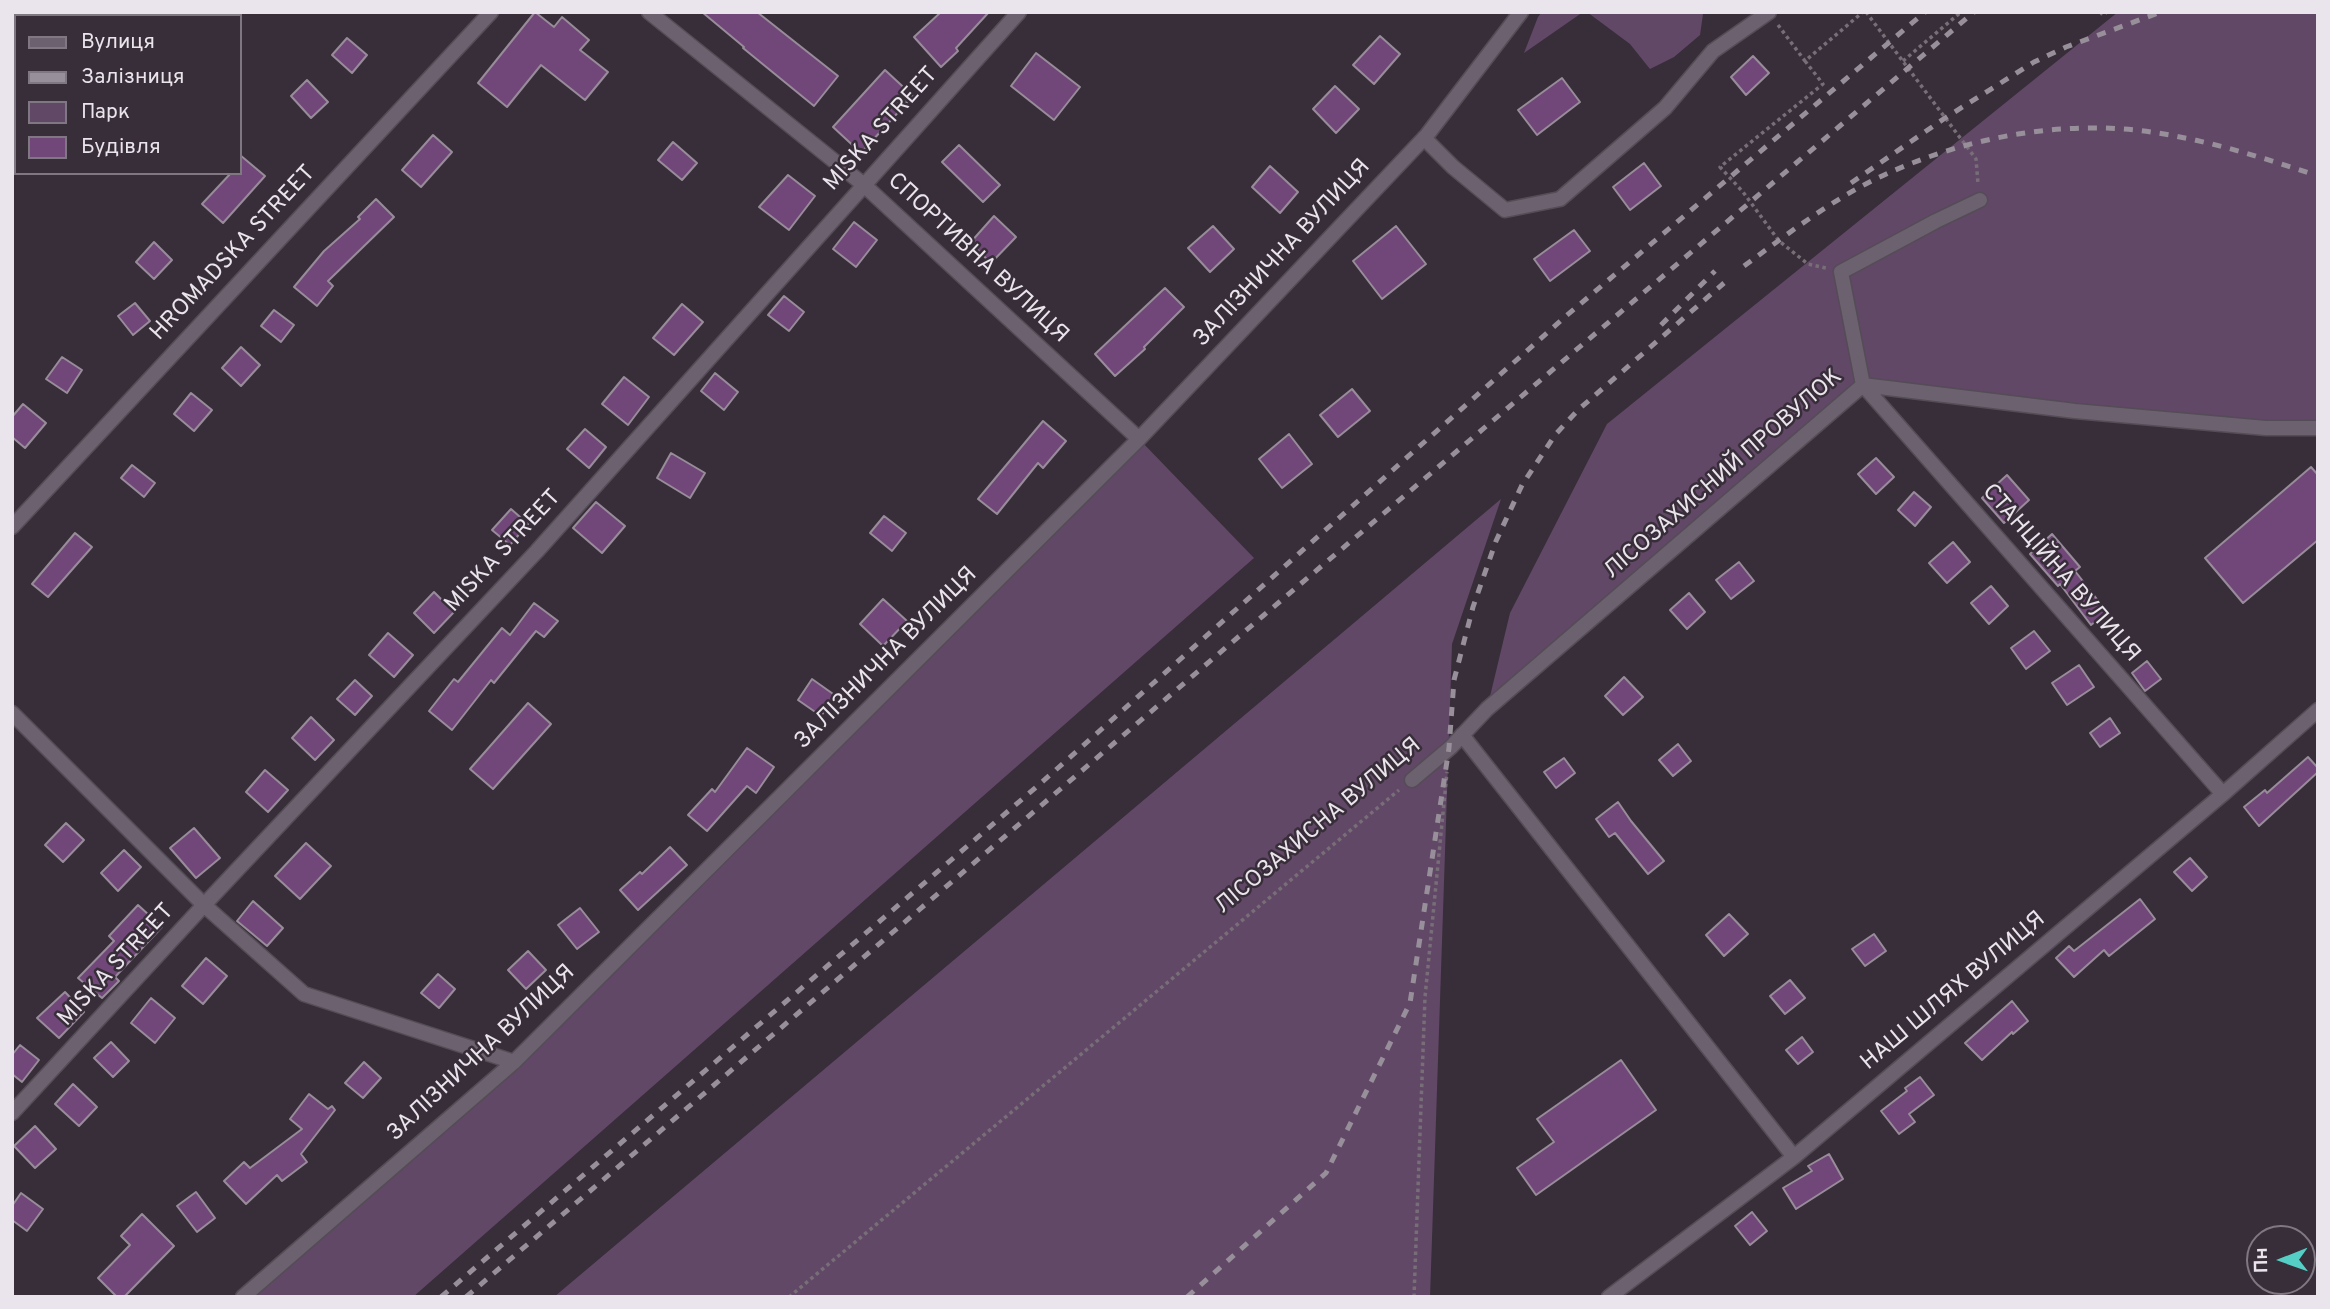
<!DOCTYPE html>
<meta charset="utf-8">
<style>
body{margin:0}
#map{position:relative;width:2330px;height:1309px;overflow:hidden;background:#382e39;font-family:Overpass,sans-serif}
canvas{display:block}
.frame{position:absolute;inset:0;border:14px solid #eae4ec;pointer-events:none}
.legend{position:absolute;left:14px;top:14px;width:228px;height:161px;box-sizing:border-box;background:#382e39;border:2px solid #7f7781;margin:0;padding:9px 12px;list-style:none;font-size:21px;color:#eae4ec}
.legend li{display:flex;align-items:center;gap:14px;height:35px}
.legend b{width:35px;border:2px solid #7f7781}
.north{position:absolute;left:2246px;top:1225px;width:70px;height:70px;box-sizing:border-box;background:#382e39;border:2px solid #7f7781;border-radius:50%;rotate:269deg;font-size:19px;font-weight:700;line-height:28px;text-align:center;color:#eae4ec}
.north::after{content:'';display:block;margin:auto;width:24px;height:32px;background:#55cec5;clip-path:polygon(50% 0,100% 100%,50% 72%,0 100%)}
</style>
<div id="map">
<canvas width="2330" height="1309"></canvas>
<div class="frame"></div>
<ul class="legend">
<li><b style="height:9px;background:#6c616e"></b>Вулиця</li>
<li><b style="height:9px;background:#978f99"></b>Залізниця</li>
<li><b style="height:19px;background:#624867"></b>Парк</li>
<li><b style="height:19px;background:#704778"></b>Будівля</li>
</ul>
<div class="north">Пн</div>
</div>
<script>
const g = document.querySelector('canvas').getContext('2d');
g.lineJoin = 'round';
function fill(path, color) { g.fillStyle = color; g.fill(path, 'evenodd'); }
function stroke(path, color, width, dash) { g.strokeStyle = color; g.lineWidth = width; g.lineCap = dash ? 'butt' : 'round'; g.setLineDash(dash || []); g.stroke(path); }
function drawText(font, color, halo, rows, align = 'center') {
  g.font = font + ' Overpass,sans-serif'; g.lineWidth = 5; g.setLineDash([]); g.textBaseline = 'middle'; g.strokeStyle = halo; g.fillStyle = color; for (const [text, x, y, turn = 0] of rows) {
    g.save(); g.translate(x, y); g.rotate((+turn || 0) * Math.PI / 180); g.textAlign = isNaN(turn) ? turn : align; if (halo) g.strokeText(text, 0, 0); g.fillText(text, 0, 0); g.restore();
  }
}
const green = new Path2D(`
 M1542 12H1583L1524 53 1538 17Z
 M1587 12H1702L1703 14 1700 35 1674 57 1650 69 1630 44Z
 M2118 12H2318V428L1863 385 1487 709 1510 613 1607 424Z
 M1139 439 1254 558 413 1297H243L514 1062Z
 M1501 499 1452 644 1430 1297H554Z`);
const building = new Path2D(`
 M535 12 554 27 562 17 589 40 580 50 608 72 585 100 541 65 507 107 478 83Z
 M702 12H757L838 76 814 106 743 48 744 47Z
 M941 12H989L956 48 958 51 941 67 914 37Z
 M1380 36 1400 54 1374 84 1353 65Z
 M347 38 367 55 352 73 332 55Z
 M1036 53 1080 87 1054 120 1011 86Z
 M1753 56 1769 73 1746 95 1731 77Z
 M885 70 913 96 861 153 833 127Z
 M1562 78 1580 102 1537 135 1518 110Z
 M307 80 328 102 311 118 291 96Z
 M1335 86 1359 109 1336 133 1313 109Z
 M433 135 452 152 421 187 402 170Z
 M673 142 697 163 682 180 658 160Z
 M959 145 1000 185 983 202 942 162Z
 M240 155 265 176 223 223 202 204 231 173H240Z
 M1644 163 1661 186 1630 210 1613 187Z
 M1270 166 1298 192 1280 213 1252 187Z
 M788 175 815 196 789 230 759 207Z
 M376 199 394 217 328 281 333 286 317 306 294 287 324 251 360 219 358 217Z
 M994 216 1016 237 991 263 970 243Z
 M854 222 877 240 856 267 833 249Z
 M1213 226 1234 249 1210 272 1188 248Z
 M1396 226 1426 264 1382 299 1353 261Z
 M1574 230 1590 251 1550 281 1534 259Z
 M154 242 172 260 154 279 136 262Z
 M1165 288 1184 307 1144 347 1145 349 1115 376 1095 354Z
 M784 296 804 312 789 331 768 315Z
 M135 303 150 321 133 335 118 316Z
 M682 304 703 322 674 355 653 338Z
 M274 310 294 325 281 342 261 326Z
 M241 347 260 365 241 386 222 368Z
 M62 357 82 370 67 393 46 379Z
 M715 373 738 392 724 410 701 391Z
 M624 377 649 397 628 425 602 404Z
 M1352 389 1370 411 1338 437 1320 415Z
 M191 393 212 410 194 431 174 414Z
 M23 404 46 423 25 448 12 437V417Z
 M1043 421 1066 441 1043 468 1038 463 997 514 978 499Z
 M585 429 606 447 589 468 567 449Z
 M1289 434 1312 464 1282 488 1259 459Z
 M671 453 705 473 690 498 657 478Z
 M1876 458 1894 477 1876 494 1858 474Z
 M132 465 155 483 144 497 121 478Z
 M2311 467 2318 475V540L2243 603 2205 558Z
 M2007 475 2029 500 2004 523 1982 498Z
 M1914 492 1931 507 1915 526 1898 510Z
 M596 502 625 526 602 553 573 528Z
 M511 509 528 524 510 545 492 530Z
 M884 516 906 533 892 551 870 533Z
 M75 533 92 547 48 597 32 584Z
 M2052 534 2080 567 2075 571 2107 612 2091 625 2060 584 2058 586 2030 554Z
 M1953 542 1970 562 1947 583 1929 563Z
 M1739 562 1754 581 1731 599 1716 580Z
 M1991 586 2008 606 1989 624 1971 603Z
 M434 592 454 612 434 633 414 613Z
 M1689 593 1705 612 1687 629 1670 610Z
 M883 599 907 621 883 646 860 624Z
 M534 603 558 621 544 637 536 631 494 683 491 680 452 730 429 711 454 679 458 682 502 628 510 635Z
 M2034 631 2050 651 2026 669 2011 648Z
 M388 633 413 655 394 677 369 655Z
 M2147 661 2161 679 2145 691 2132 673Z
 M2079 665 2094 687 2067 705 2052 683Z
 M1624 677 1643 697 1623 715 1605 696Z
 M812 679 836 696 821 716 798 700Z
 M355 680 372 696 355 715 337 699Z
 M528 703 551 724 493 789 470 769Z
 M311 717 334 740 315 760 292 738Z
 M2110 718 2120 733 2100 747 2090 733Z
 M1678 744 1691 761 1673 776 1659 760Z
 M747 748 774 767 756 793 747 786 707 831 688 815 712 789 715 792Z
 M2308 757 2318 768V772L2259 826 2244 807 2265 790 2267 793Z
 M1564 758 1575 773 1556 788 1544 772Z
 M265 770 288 790 268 812 246 792Z
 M1618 802 1631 821 1664 861 1648 874 1615 833 1609 837 1596 819Z
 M66 823 84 840 63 862 45 845Z
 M194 828 220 858 196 878 170 848Z
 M306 843 331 866 300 899 275 876Z
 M670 847 687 865 638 910 620 890 640 872 642 874Z
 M124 850 141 867 118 891 101 873Z
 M2190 858 2207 877 2192 891 2174 872Z
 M2140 899 2155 919 2109 956 2104 950 2074 977 2056 958 2069 946 2074 951Z
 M253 901 283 928 267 946 237 921Z
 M138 905 162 927 115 977 119 981 102 998 78 978 114 941 109 936Z
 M580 908 599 932 577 949 558 925Z
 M1729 914 1748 934 1724 956 1706 935Z
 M1874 934 1886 951 1865 966 1852 949Z
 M528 951 546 970 526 989 508 970Z
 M206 958 227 976 203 1004 182 986Z
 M438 974 455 989 439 1008 421 993Z
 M1790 980 1805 998 1785 1014 1770 996Z
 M65 992 84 1012 59 1038 37 1018Z
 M151 998 175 1018 155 1043 131 1023Z
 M2012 1001 2028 1021 2013 1034 2012 1032 1982 1060 1965 1043Z
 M1802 1037 1813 1052 1798 1064 1786 1050Z
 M111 1042 129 1061 113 1077 94 1058Z
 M20 1045 39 1060 22 1082 12 1074V1055Z
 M1621 1060 1656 1110 1536 1195 1517 1168 1554 1142 1537 1119Z
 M364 1062 381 1078 363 1098 345 1083Z
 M1920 1077 1934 1095 1909 1114 1915 1122 1899 1134 1881 1111 1907 1091 1905 1088Z
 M73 1084 97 1107 79 1126 55 1104Z
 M309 1094 328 1109 332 1106 335 1110 301 1154 307 1162 282 1181 277 1175 246 1204 224 1181 244 1162 250 1168 302 1129 290 1119Z
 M35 1126 56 1149 35 1168 14 1146Z
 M1829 1154 1843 1179 1796 1209 1783 1188 1812 1171 1808 1166Z
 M196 1192 215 1218 197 1232 177 1206Z
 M21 1193 43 1209 27 1231 12 1220V1206Z
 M1752 1212 1767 1231 1750 1245 1735 1226Z
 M142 1214 174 1246 124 1297H117L98 1278 130 1245 121 1236Z`);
const path = new Path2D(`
 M1866 12 1976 159 1978 184
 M2100 12 2103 15 2107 12
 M1778 25 1805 61 1863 12
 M1805 61 1823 84 1720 167 1743 192 1779 241 1808 264 1826 268
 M1903 61 1961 12
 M789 1297 1399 790
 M1414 1297 1425 997 1447 772`);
const street = new Path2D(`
 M649 12 864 185 1139 439
 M1424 138 1453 167 1505 210 1560 199 1665 108 1713 51 1769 12
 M1863 385 2223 794
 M1863 385 1841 272 1936 221 1980 200
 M12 527 491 12
 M12 713 204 905 304 994 514 1062
 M1462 735 1794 1157
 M1412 780 1451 747 1487 709 1863 385 2075 411 2266 428H2318
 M12 1113 204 905 537 551 1019 12
 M243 1297 514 1062 1139 439 1427 135 1521 12
 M1609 1297 1794 1157 2223 794 2318 710`);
const rail = new Path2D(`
 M1851 183 1945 118 2034 62 2066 47 2161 12
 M1744 266C1788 234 1832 199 1882 176 1963 138 2061 119 2151 132 2207 140 2261 157 2315 175
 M1661 325 1715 271
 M441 1297 1041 783 1566 316 1925 12
 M466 1297 1264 615 1974 12
 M1187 1297 1326 1173 1410 1003 1449 748 1454 680 1473 607 1496 541 1522 485 1555 435 1578 410 1724 283`);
const streetNames = [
 ["MISKA STREET",882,130,-48],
 ["HROMADSKA STREET",234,254,-47],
 ["ЗАЛІЗНИЧНА ВУЛИЦЯ",1283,254,-47],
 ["СПОРТИВНА ВУЛИЦЯ",977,259,43],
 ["ЛІСОЗАХИСНИЙ ПРОВУЛОК",1724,475,-41],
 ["MISKA STREET",504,552,-47],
 ["СТАНЦІЙНА ВУЛИЦЯ",2060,574,49],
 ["ЗАЛІЗНИЧНА ВУЛИЦЯ",887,659,-45],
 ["ЛІСОЗАХИСНА ВУЛИЦЯ",1319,827,-40],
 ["MISKA STREET",117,966,-47],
 ["НАШ ШЛЯХ ВУЛИЦЯ",1954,992,-40],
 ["ЗАЛІЗНИЧНА ВУЛИЦЯ",482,1054,-43]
];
fill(green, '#624867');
fill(building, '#704778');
stroke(building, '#988c9a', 2);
stroke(street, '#544c56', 17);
stroke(path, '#776e78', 3.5, [3.5, 3.5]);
stroke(street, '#6c616e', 14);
stroke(rail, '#978f99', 5, [9, 9]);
drawText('23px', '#eae4ec', '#382e39', streetNames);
</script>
